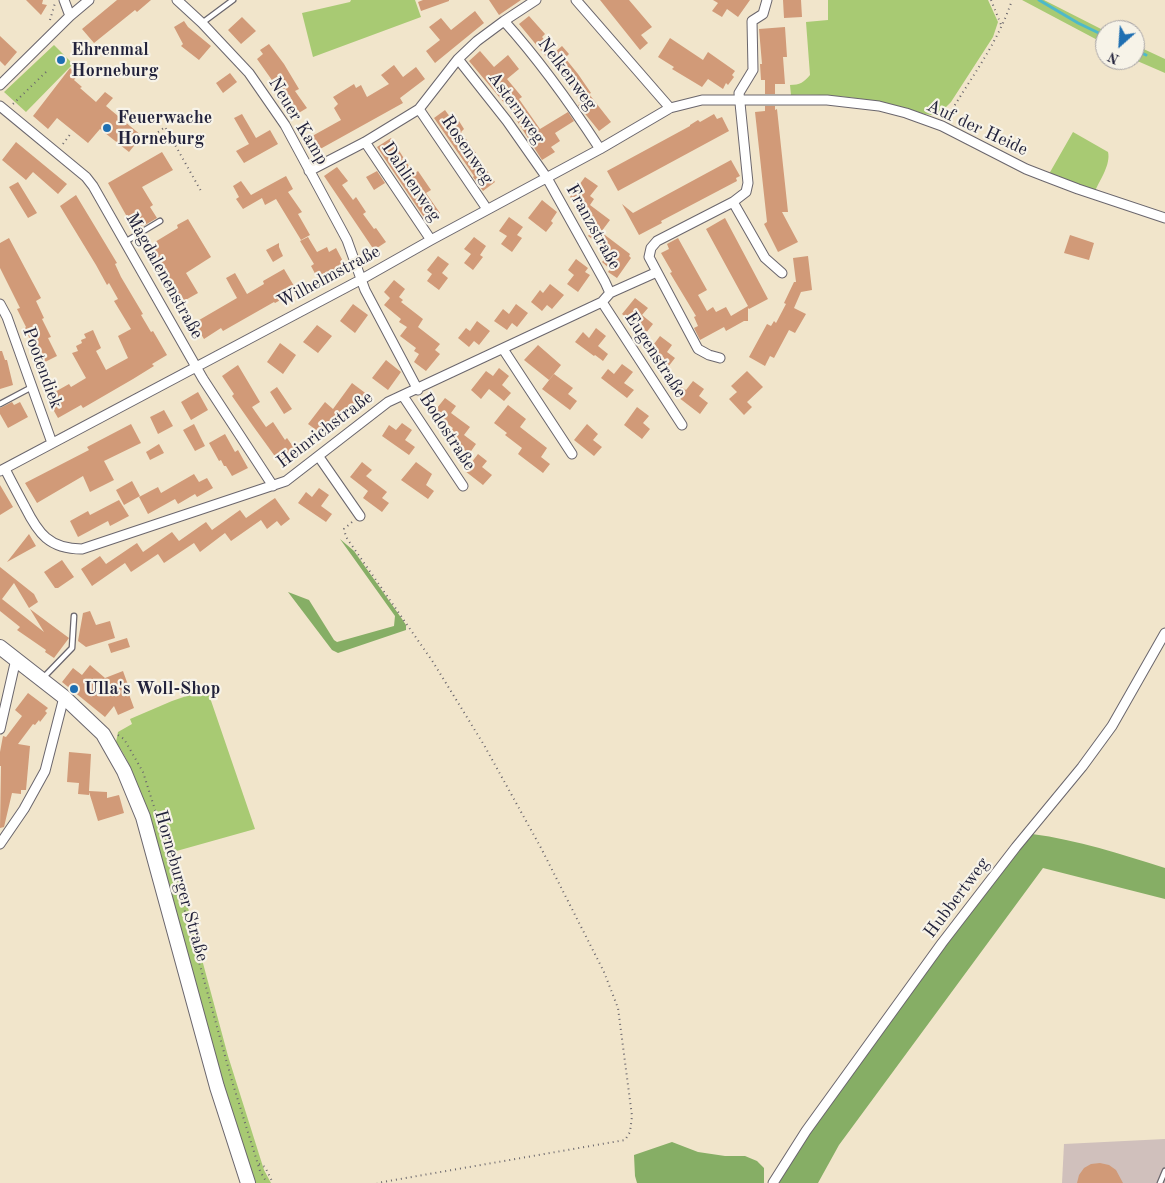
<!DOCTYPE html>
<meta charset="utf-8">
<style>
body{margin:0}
#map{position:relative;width:1165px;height:1183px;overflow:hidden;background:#f1e5cb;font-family:"Old Standard TT",serif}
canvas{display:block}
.north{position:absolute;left:1095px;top:20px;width:50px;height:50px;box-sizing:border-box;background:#f7f3e8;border:1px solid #a29fa3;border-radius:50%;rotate:206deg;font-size:14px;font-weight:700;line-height:20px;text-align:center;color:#22223b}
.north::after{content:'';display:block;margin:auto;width:18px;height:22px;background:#1f6fb2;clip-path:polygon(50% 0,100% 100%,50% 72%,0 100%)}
</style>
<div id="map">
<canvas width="1165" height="1183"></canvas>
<div class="north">N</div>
</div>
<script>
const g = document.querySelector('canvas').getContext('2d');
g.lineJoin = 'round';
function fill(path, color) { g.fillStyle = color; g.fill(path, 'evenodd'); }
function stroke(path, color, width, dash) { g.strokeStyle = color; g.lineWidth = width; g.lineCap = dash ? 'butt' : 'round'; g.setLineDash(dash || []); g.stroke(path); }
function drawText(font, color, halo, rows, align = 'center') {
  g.font = font + ' "Old Standard TT",serif'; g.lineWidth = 4.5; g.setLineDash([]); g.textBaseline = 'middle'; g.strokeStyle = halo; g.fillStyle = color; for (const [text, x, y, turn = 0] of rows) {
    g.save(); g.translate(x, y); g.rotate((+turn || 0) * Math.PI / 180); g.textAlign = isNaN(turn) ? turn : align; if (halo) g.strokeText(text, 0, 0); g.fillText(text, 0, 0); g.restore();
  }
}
const industrial = new Path2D(`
 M1165 1139V1183H1062L1064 1144Z`);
const green = new Path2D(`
 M351 0H415L421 17 313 57 302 13 350 2Z
 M828 0H988L998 22 993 37 951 102 939 114 931 115 925 114C881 100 837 93 791 95L790 85C800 85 804 82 810 75L806 22 828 20Z
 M1022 0H1044L1105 31V44Z
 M54 45 73 64 26 112 4 92Z
 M1135 45 1165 59V73L1135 60Z
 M1073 132 1108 152C1111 164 1100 180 1095 191L1049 174Z
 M207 689 255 829 173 852 228 1056 264 1170 271 1183H248L149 817C139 791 132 764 116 742L118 732 132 724 130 719 172 701Z`);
const forest = new Path2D(`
 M340 539 354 551 402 619 406 625V630L338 653 332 650 288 592 309 600 334 640 337 642 394 626 395 616Z
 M1032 834C1078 840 1121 854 1165 868V899L1043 868 839 1145 818 1183H776C820 1116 867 1052 914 987 951 937 990 880 1032 834Z
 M672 1142 698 1152 725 1156H745L757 1161 764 1168V1183H637L635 1176 634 1155Z`);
const stream = new Path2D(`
 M1039 0 1078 23 1105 36
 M1135 50 1146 55`);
const building = new Path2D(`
 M26 0H43L42 4 47 5 41 15Z
 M117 0H151L137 12 135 10 94 43 82 29Z
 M423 0H449V1L421 11 418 2Z
 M489 0H521L499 15Z
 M600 0H629L652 27 641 35 648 43 640 50Z
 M713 0H750L738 17 727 9 722 17 712 11 718 3Z
 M783 0H801L802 17 784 18Z
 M475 11 484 23 435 63 426 51 440 40 429 27 441 18 451 30Z
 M529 16 545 34 542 37 555 52 562 46 569 54 565 58 578 74 591 93 589 94 611 122 599 131 578 105 581 104 579 102 581 99 519 24Z
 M242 17 256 31 241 44 228 30Z
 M184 21 188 27 211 46 199 60 181 46 183 44 174 27Z
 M785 27 787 57H783L785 84H775V94H765V80H761L760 64H762L759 29Z
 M0 36 17 52 5 66 0 61Z
 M670 38 703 60 708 52 735 71 732 75 734 77 728 85 726 83 723 89 708 79 702 87 672 69 674 67 658 57Z
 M269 44 284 64 299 89 295 91 307 108 292 117 270 85 274 83 257 59 263 54 260 50Z
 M480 51 494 67 508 55 519 69 507 79 522 97 519 99 540 129 568 112 574 121 555 133 560 141 551 147 555 152 542 160 510 110 469 61Z
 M394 65 403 77 416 67 425 79 400 98 403 103 313 153 305 140 341 120 334 108 338 104 333 97 354 84 356 88 361 85 367 97 389 84 381 75Z
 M70 68 78 75 74 80 82 87 80 88 96 102 105 92 113 98 106 106 142 136 129 152 100 129 88 143 57 118 48 129 33 116Z
 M230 73 237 82 223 93 216 83Z
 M765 106H775V110L777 109 788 212H782L798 242 778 252 764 224 767 222 755 112 765 111Z
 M445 110 455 124 459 121 464 129 461 132 476 153 471 156 476 163 482 171 485 168 495 182 483 191 473 177 474 176 434 118Z
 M242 114 256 138 270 130 278 144 244 163 236 151 249 144 234 118Z
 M714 114 717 119 722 117 729 131 618 191 607 171 690 126V125L698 120 700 122Z
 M391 138 414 174 418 171 431 190 426 193 440 213 427 222 377 147Z
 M16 142 67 184 58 194 33 172 26 180 2 160Z
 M162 152 173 170 142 187 153 205 150 207 157 218 135 231 108 183Z
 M731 160 740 176 736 178 737 181 661 221 662 223 639 235 622 204 633 213Z
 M337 167 348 181 342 185 353 200 356 197 366 212 363 214 374 229 376 228 386 242 374 250 324 176Z
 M377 171 385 183 374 190 366 177Z
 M286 176 293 189 288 192 302 212 298 214 310 235 301 240 276 199 265 205 262 198 243 209 236 199 239 197 233 186 241 181 251 195Z
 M585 177 598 186 590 196 594 199 590 205 610 220 601 232 630 254 629 256 631 258 617 278 608 272 610 269 602 262 610 252 588 236 591 232 586 227 591 221 574 208 578 202 570 197Z
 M18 182 37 213 28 218 9 187Z
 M76 195 117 263 115 264 121 277 143 314 141 315 151 332 153 331 167 355 152 364 154 366 133 379 83 408 81 405 58 418 46 397 69 384 71 387 86 378 72 353 78 351 76 346 82 343 81 340 86 338 84 334 93 330 101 348 96 351 106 370 128 358 118 336 131 329 114 301 118 299 109 283 107 285 96 265 60 206Z
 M542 200 557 212 551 221 553 223 546 232 528 218Z
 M509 217 523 227 517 235 522 238 512 252 501 244 507 236 499 231Z
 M725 218 768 299 749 309 748 308V321H744L726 331 724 327 700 340 694 328 698 326 694 317 696 316 670 273 672 272 661 253 669 249 667 244 678 238 707 290 698 295 707 311 713 307 716 312 726 307 731 316 748 306 706 229Z
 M188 219 211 257 186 273 198 293 182 302 150 245 178 228 177 225Z
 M1070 235 1094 243 1089 260 1064 253Z
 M308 237 317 252 327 247 329 252 336 248 346 267 319 281 311 266 314 264 300 241Z
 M474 237 486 246 480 255 483 257 473 270 464 263 471 254 464 249Z
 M9 238 41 298 36 301 44 318 42 319 51 337 48 338 57 356 41 364 25 328 26 327 17 309 20 308 0 268V243Z
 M279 243V247L283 256 273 262 266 250Z
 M438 256 449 264 442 273 448 278 439 290 427 281 432 274 427 270Z
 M808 256 812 290 801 292 794 308 806 314 795 333 789 330 774 358 770 356 765 366 749 357 767 324 771 326 774 321 776 323 786 304 784 303 794 282H796L793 258Z
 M576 259 588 268 585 272 590 275 578 292 567 284 574 275 568 270Z
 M284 269 297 291 275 303 274 302 223 331 221 328 204 339 194 323 237 298 226 278 235 273 247 294 264 284 263 281Z
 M394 280 405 289 399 297 403 300 401 302 423 319 418 327 440 344 435 350 440 354 426 371 414 362 419 354 414 351 416 348 400 336 407 327 399 322 401 319 384 305 390 298 384 292Z
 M550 284 564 295 552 309 547 305 542 311 531 302 540 290 543 293Z
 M635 298 648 308 642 315 653 324 646 333 622 314Z
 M353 304 368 315 355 333 340 321Z
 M516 304 528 313 517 327 512 323 507 330 494 321 503 309 509 314Z
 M477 321 490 331 479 345 474 341 469 347 458 338 466 328 470 331Z
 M317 325 332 336 318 353 303 342Z
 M596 328 606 336 598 346 608 354 603 361 595 355 594 356 575 342 583 332 589 338Z
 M660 336 672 345 667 352 675 358 668 367 648 352Z
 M280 343 296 355 283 374 267 362Z
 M538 345 561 365 549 380 524 360Z
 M0 351H2L5 360H7L13 385 0 389Z
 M386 360 401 372 388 390 372 378Z
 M622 364 633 372 624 383 634 390 627 398 601 378 608 369 614 374Z
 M238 365 260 402 252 407 266 427 273 422 285 440 287 438 299 455 282 466 253 426 232 396 234 394 222 376Z
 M499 368 509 376 502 385 511 393 504 401 489 389 481 399 471 390 486 371 493 376Z
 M747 371 763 387 747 402 752 407 744 415 729 399 737 392 731 386Z
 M554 374 573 388 568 394 577 401 570 410 542 389Z
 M693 381 704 389 699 396 708 403 700 414 674 394 680 386 686 390Z
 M352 383 368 395 355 413 348 408 326 437 308 424 325 402 333 409Z
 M277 387 292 409 284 414 270 392Z
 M198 392 208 410 191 420 181 402Z
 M445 398 456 406 451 413 470 427 464 435 476 444 469 454 447 436 453 428 433 413Z
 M12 402 14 405 20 402 28 417 8 428 0 414V408Z
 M508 405 526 419 520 427 547 448 541 457 550 464 543 473 518 454 522 448 505 435 507 433 494 423Z
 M637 407 649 416 643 423 650 429 642 439 624 425Z
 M164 410 173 426 158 434 150 417Z
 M402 423 412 430 405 440 415 447 409 455 382 436 389 425 396 430Z
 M131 424 141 443 104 461 114 480 90 492 83 476 37 503 25 483 89 450 87 447Z
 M194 424 205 446 195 451 183 430Z
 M587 424 598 434 593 440 602 447 594 456 574 440Z
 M225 434 235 452 238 450 248 468 232 476 226 466H224L221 460 219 461 209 443Z
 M159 444 164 453 150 460 146 452Z
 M478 454 487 461 482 467 492 475 483 485 465 471Z
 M362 462 372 470 366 476 387 492 382 498 389 503 382 512 363 498 368 491 350 477Z
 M416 462 432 474 426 485 434 491 428 499 401 480Z
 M194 474 199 482 207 478 213 488 197 497 195 494 178 504 175 499 148 514 139 497 158 487 161 493Z
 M132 481 140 496 124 505 116 490Z
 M0 485 13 507 0 515Z
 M319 488 329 495 321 506 332 514 326 522 298 503 306 492 312 497Z
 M275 498 290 519 281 526 277 521 267 529 261 520 231 541 225 533 200 552 194 543 164 563 158 554 131 572 125 563 92 586 81 569 100 556 106 564 137 543 143 552 172 532 179 541 206 522 212 530 240 510 246 518Z
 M119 500 129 516 110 526 108 521 78 537 70 521 88 511 90 515Z
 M29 534 36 546 7 562Z
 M62 560 74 577 58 588H55L44 572Z
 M0 567 34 594 38 602 29 608 14 583 2 599 44 632 30 609 69 638 54 658 45 652 46 650 17 630 20 627 0 611Z
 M90 611 96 625 110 621 115 638 86 647 78 641 83 613Z
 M127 638 130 647 111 653 108 644Z
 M90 665 105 678 123 671 128 685 126 686 134 708 118 715 114 706 105 717 62 682 73 668 82 675Z
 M28 693 48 708 45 711 47 713 40 722 39 720 35 725 33 724 18 744 30 746 26 790H21V794L12 793 4 827 0 828 1 766H0V752L3 736 6 737 22 716 15 710Z
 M69 752 91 754 89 791 107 792V798L119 795 124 813 98 821 89 792V795L78 794 79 783 67 782Z
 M1100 1163 1109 1165 1116 1170 1123 1183H1077L1079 1175 1084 1168 1091 1164Z`);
const path = new Path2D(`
 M991 0 1002 27
 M50 20 55 3
 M13 104 47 71
 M947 118C970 79 998 43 1012 0
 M146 141 165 127 201 191
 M63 144 72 132
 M352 522 344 529 346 537 433 662 484 745 541 848 604 972 618 1008 632 1116 630 1132 625 1140 377 1183
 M118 735 124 739 143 772 169 854 232 1081 260 1171 267 1183
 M259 1164 265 1167 273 1183`);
const lane = new Path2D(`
 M202 23 233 0
 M125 242 160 221
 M0 404 32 387
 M43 678 72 648 74 616
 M1160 1183 1165 1171`);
const street = new Path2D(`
 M64 0 70 16
 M177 0 202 23 249 73 285 125 347 240 365 290 418 390
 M576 0 670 108
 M504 21C541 62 570 103 600 149
 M458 59 507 121 547 178 605 282 610 293
 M0 85 70 16 89 0
 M0 106 86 177 93 186 203 379 273 486
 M419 109 487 209
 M365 142 431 240
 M309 171 365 142 419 109 458 59 477 41 504 21 536 0
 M733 202 765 258 782 273
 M602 302 682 425
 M0 304 7 317 52 443
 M503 349 572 454
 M720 358 709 355 698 349 649 257 651 248 657 241 733 202 746 192 748 183 739 93 753 70 752 21 763 14 767 0
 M403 396 463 486
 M319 457 360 516
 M5 469C11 481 18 494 25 507 38 533 49 549 82 549L286 481 388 402 602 302 610 293 657 272
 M0 471 362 279 431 240 600 149 670 108 702 100H827L879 106 906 113 942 126 1026 169 1044 176 1078 189 1165 218
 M0 729 16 659
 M0 844 24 809 45 771 64 697
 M773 1183 806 1131 942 943 1016 847 1082 767 1112 726 1165 633`);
const secondary = new Path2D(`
 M0 647 64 697 103 734 124 771 143 817 217 1087 248 1183`);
const markers = [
 [61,60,5,"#1f6fb2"],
 [107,128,5,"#1f6fb2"],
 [74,689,5,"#1f6fb2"]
];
const poiNames = [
 ["Ehrenmal",71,50],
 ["Horneburg",71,71],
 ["Feuerwache",117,118],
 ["Horneburg",117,139],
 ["Ulla's Woll-Shop",84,689]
];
const streetNames = [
 ["Nelkenweg",567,74,53],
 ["Asternweg",516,108,54],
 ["Neuer Kamp",298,121,59],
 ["Auf der Heide",977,128,25],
 ["Rosenweg",467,150,56],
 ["Dahlienweg",411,182,56],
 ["Franzstraße",593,227,61],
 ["Magdalenenstraße",164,276,61],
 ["Wilhelmstraße",329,277,-28],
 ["Eugenstraße",655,355,57],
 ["Pootendiek",42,368,70],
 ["Heinrichstraße",325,430,-37],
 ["Bodostraße",447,432,57],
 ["Horneburger Straße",181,886,74],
 ["Hubbertweg",957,898,-53]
];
fill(industrial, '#d0c0bc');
fill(green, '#a8ca73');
fill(forest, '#86ae65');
stroke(stream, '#4eb9ca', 3);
fill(building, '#d19a78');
stroke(lane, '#6a666d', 7);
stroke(street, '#6a666d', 11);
stroke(secondary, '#6a666d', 16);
stroke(path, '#6a666d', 2, [1, 4]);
stroke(lane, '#fff', 4.5);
stroke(street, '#fff', 9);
stroke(secondary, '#fff', 14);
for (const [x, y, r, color] of markers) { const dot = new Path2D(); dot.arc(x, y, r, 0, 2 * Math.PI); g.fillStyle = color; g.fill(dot); stroke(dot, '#f7f3e8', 2); }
drawText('bold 18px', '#22223b', '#f7f3e8', poiNames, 'left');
drawText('18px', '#22223b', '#f7f3e8', streetNames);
</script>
